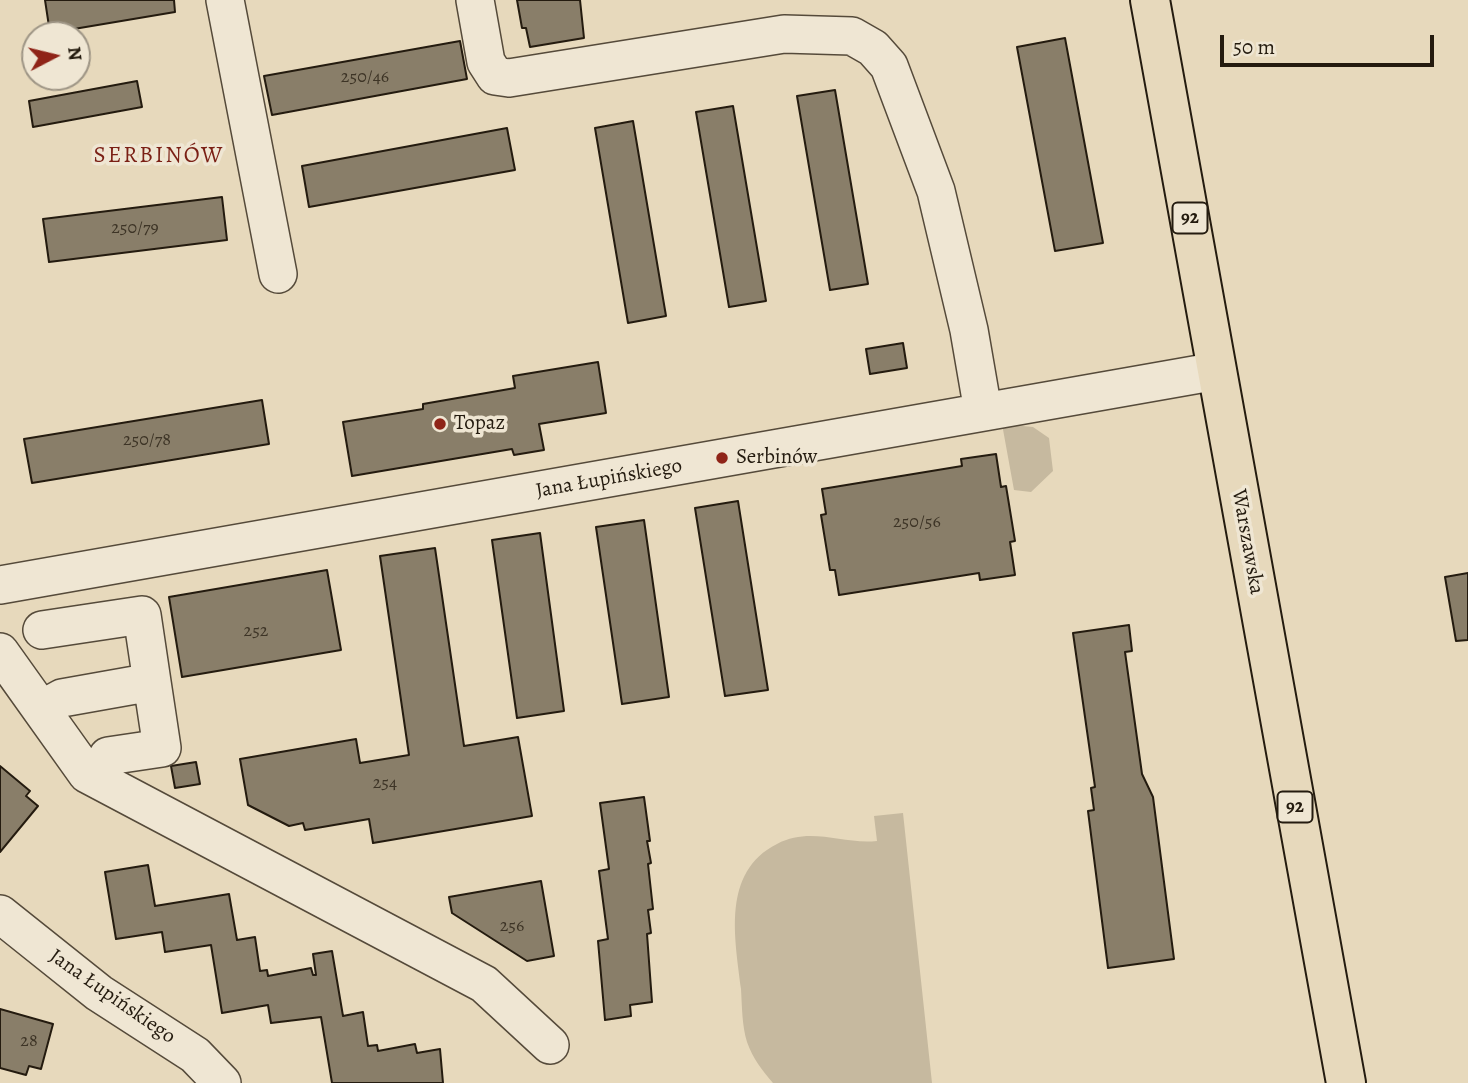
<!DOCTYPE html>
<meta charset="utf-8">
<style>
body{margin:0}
#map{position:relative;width:1468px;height:1083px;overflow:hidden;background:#e7d9bc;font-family:Alegreya,serif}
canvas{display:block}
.north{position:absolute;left:21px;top:21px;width:70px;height:70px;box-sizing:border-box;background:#efe6d3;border:2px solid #9e9585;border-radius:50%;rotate:83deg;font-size:19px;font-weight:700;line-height:28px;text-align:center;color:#241b0f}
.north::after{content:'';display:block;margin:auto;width:24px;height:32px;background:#8f2418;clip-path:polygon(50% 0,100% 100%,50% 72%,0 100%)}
.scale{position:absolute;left:1220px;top:35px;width:214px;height:32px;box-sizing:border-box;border:4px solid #241b0f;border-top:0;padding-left:9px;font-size:21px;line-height:24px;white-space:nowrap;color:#241b0f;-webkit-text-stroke:5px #efe6d3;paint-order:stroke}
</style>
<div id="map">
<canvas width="1468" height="1083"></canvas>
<div class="north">N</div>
<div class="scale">50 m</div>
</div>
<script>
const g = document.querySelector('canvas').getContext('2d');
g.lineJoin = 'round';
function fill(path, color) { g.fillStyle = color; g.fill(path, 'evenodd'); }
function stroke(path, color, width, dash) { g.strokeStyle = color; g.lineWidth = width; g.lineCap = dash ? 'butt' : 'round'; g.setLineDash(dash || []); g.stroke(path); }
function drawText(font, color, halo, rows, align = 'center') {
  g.font = font + ' Alegreya,serif'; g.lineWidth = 7; g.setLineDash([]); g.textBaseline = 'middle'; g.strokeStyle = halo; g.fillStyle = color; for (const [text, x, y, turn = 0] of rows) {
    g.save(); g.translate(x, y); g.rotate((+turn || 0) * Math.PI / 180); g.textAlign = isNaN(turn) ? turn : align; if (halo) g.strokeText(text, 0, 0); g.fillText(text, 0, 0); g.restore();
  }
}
const green = new Path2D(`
 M1002 424 1033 427 1049 438 1053 471 1031 492 1014 490Z
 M903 813 932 1083H773C762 1070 753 1059 747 1042 742 1026 742 1006 741 989 735 939 721 872 777 844 811 826 843 845 877 841L874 816Z`);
const building = new Path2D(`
 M45 0H174L175 12 50 33Z
 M517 0H580L584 38 530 47 526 28H522Z
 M1065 38 1103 243 1055 251 1017 47Z
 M460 41 467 79 272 115 264 76Z
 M137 81 142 107 33 127 29 101Z
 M835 90 868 284 830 290 797 96Z
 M733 106 766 301 729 307 696 112Z
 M633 121 666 316 628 323 595 128Z
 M507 128 515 170 309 207 302 166Z
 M222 197 227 240 49 262 43 219Z
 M903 343 907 368 870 374 866 349Z
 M598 362 606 413 539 424 544 450 514 455 512 449 352 476 343 422 423 409V404L515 388 513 376Z
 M262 400 269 444 32 483 24 439Z
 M996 454 1001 487 1006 486 1015 541 1010 542 1015 575 980 580 979 573 839 595 835 570H830L821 515 826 514 822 489 962 466 961 459Z
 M738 501 768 690 725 696 695 508Z
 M644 520 669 697 622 704 596 527Z
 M540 533 564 711 517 718 492 540Z
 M435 548 464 746 518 737 532 816 373 843 369 819 305 830 303 823 289 826 248 805 240 759 356 739 360 763 409 755 380 556Z
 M327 570 341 650 182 677 169 597Z
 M1468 573V640L1456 641 1445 577Z
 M1129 625 1132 651 1125 652 1142 774 1153 797 1174 959 1108 968 1088 811 1094 810 1091 788 1095 787 1073 633Z
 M196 762 200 784 175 788 171 766Z
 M0 766 30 791 26 796 38 806 0 852Z
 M644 797 650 841H647L651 863 648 864 653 909 648 910 651 933 647 934 652 1002 630 1005 631 1016 605 1020 598 941 608 939 599 871 609 869 600 803Z
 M148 865 155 906 229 894 237 940 255 937 260 971 267 970 268 976 311 968 313 975H316L313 954 332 951 343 1016 363 1012 368 1046 377 1045 378 1051 415 1044 417 1053 440 1049 443 1083H332L321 1017 271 1023 268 1005 222 1013 211 945 165 952 162 932 116 939 105 872Z
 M541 881 554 956 527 961 452 913 449 897Z
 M0 1009 53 1024 41 1069 29 1066 26 1075 0 1068Z`);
const minor = new Path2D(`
 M225 0 278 274
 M475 0 486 62 495 76 509 78 784 34 852 36 873 48 889 66 936 191 969 330 983 411
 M0 585 1217 371
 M0 652 87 774 484 984 550 1045
 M42 709 62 698 152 682 142 615 42 630
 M108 756 162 748 152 682
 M0 914 99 993 195 1055 222 1083`);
const major = new Path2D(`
 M1150 0 1346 1083`);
const markers = [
 [440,424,7,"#8f2418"],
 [722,458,7,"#8f2418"]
];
const numberNames = [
 ["250/46",365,78],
 ["250/79",135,229],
 ["250/78",147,441],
 ["250/56",917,523],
 ["252",256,632],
 ["254",385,784],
 ["256",512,927],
 ["28",29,1042]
];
const shields = [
 [1190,218,35],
 [1295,807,35]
];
const shieldNames = [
 ["92",1190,218],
 ["92",1295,807]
];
const poiNames = [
 ["Topaz",454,424],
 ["Serbinów",736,458]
];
const streetNames = [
 ["Jana Łupińskiego",609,479,-10],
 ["Warszawska",1247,542,80],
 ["Jana Łupińskiego",112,997,35]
];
const neighbourhoodNames = [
 ["SERBINÓW",159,156]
];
fill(green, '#c6b99f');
fill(building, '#897e69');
stroke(building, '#241b0f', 2);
stroke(minor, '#554a3a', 40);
stroke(major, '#241b0f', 42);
stroke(minor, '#efe6d3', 37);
stroke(major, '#e7d9bc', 38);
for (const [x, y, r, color] of markers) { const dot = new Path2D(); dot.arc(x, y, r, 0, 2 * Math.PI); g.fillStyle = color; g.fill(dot); stroke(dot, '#efe6d3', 2.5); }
drawText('18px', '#3d3426', null, numberNames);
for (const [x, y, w] of shields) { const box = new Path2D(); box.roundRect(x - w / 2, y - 15.5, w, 31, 5); g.fillStyle = '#efe6d3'; g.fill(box); stroke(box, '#241b0f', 2); }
drawText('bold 19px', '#241b0f', null, shieldNames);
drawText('21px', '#241b0f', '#efe6d3', poiNames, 'left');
drawText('21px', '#241b0f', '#efe6d3', streetNames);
g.letterSpacing = '2px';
drawText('23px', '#7a1f14', '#efe6d3', neighbourhoodNames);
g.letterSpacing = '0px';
</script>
